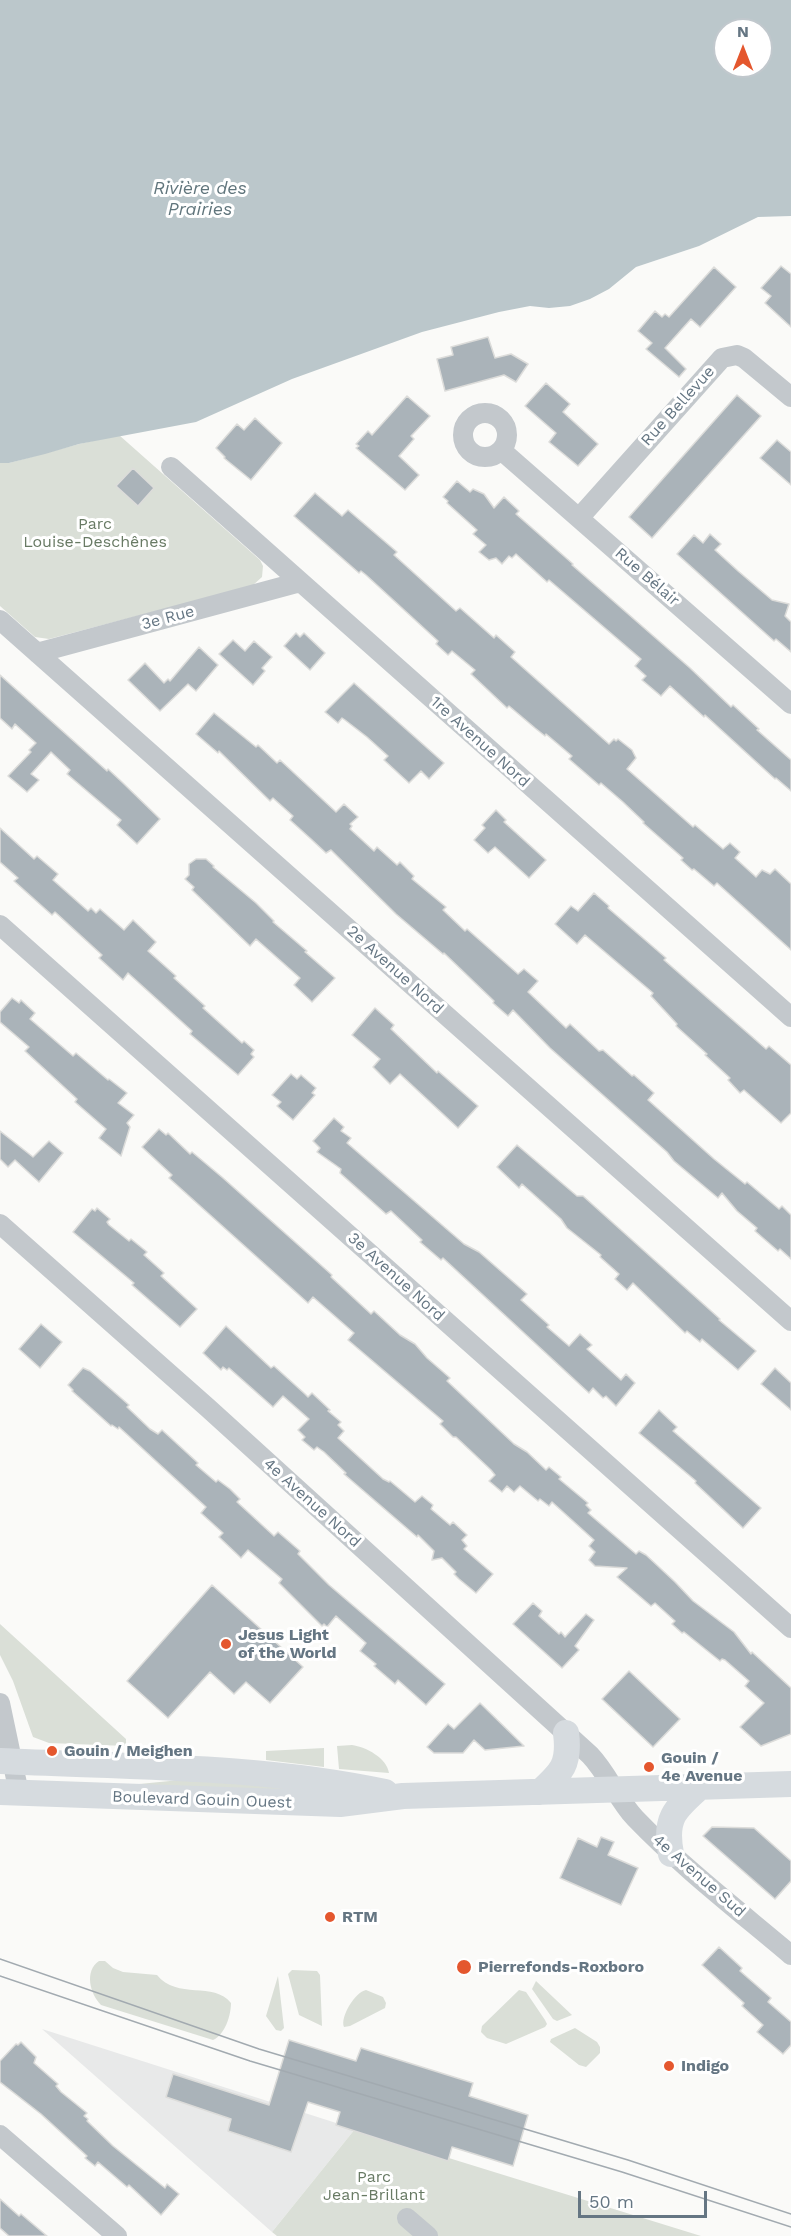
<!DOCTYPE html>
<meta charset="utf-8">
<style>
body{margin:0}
#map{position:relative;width:791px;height:2236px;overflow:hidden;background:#fafaf8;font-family:"Work Sans",sans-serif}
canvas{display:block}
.north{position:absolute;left:713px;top:18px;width:60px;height:60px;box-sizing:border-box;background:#fff;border:2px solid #c1c8cd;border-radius:50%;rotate:0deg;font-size:16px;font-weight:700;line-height:24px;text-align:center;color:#657683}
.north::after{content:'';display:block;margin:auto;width:21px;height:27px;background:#e4572e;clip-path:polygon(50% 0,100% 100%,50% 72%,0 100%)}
.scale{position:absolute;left:578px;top:2191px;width:129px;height:27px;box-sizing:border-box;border:3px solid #657683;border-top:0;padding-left:8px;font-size:18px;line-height:21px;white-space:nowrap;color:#657683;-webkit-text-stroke:4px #fff;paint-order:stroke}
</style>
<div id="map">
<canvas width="791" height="2236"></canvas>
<div class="north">N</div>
<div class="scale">50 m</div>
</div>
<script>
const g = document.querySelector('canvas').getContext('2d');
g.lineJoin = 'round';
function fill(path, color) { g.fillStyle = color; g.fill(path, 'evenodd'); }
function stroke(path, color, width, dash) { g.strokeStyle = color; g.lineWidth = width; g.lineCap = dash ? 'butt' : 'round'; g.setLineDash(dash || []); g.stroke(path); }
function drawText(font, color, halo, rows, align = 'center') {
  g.font = font + ' "Work Sans",sans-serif'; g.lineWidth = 6; g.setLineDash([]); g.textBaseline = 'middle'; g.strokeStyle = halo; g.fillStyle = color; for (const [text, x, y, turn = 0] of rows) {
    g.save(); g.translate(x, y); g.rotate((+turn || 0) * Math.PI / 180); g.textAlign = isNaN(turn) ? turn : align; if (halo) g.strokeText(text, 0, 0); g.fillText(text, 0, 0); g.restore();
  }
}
const built = new Path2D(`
 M42 2029 355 2129 272 2232Z`);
const green = new Path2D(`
 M119 435 260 560 263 566 262 577 252 586 49 639 35 637 0 606V463H9L79 444Z
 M0 1624 126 1739V1746L49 1743 33 1737 13 1681 0 1655Z
 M352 1745C366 1747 387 1758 389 1773L339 1769 337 1746Z
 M324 1748V1767L266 1760V1751Z
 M190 1779 306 1789V1793L129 1785Z
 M99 1961H105L113 1968 123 1972 157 1975C177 2000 214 1981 231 2003 231 2015 225 2035 213 2040L101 2005C90 1994 84 1971 99 1961Z
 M292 1970 317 1971 320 1975 322 2026 299 2015 288 1974Z
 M278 1976 284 2028 281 2031 276 2030 266 2016Z
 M536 1981 572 2015 557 2021 553 2019 532 1989Z
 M366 1990 383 1997 386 2003 385 2008 350 2026 344 2027C340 2017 355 1992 366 1990Z
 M519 1990 526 1992 545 2020 547 2024 545 2027 506 2044 487 2038 481 2032 482 2026Z
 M575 2028 597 2042 600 2047V2053L586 2067 579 2065 550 2042 551 2039Z
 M355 2129 701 2236H277L272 2232Z`);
const water = new Path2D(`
 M0 0H791V216L758 217 699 246 636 267 609 289 590 299 570 306 549 308 530 306 499 312 422 332 292 379 196 422 79 444 45 454 9 463H0ZM725 30H761V66H725Z`);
const building = new Path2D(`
 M781 266 791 274V327L765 303 771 296 761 288Z
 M714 267 736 287 700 327 691 319 665 348 686 369 679 377 646 349 652 343 638 331 655 311 662 317 665 314 669 317Z
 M488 337 495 358 511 354 528 364 516 382 504 375 445 391 437 359 453 355 451 347Z
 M546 383 570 404 563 412 598 444 578 466 549 442 556 433 525 406Z
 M737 395 761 416 652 538 629 517Z
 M407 396 430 416 411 436 414 439 399 456 419 475 405 490 356 448 359 446 356 444 368 431 372 435Z
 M255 418 282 443 251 480 224 458 225 457 216 448 237 424 244 430Z
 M777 440 791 452V485L760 458Z
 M133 468 154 488 138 506 116 486Z
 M457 481 470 492 473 489 484 494 494 508 504 497 519 511 516 514 573 564 572 565 690 668 731 707 733 705 759 729 757 730 791 760V791L776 778 775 779 705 715 704 717 670 686 661 696 642 680 646 676 635 666 641 659 549 580 547 582 516 554 512 558 509 556 502 564 496 558 489 560 479 552 486 545 473 534 477 530 447 503 448 501 443 497Z
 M315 493 342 516 348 510 397 552 394 555 456 611 460 608 494 638 496 635 515 652 511 657 609 744 614 739 616 741 618 739 632 750 636 758 627 769 693 827 695 825 723 849 730 843 740 852 735 858 756 877 762 870 770 874 775 869 791 884V950L717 883 714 886 694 869 692 870 681 860 683 858 643 823 644 822 623 802 601 783 599 785 569 759 572 756 546 734 545 736 535 728 509 706 507 708 471 674 475 670 452 651 448 655 436 644 438 641 366 575 361 571 359 573 294 516Z
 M710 534 721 544 715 550 738 571 772 600 789 604 785 616 791 622V652L776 639 774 641 677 554 694 535 703 543Z
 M296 633 300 637 304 633 325 653 310 670 284 646Z
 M233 640 245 651 254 641 272 657 262 668 265 671 253 685 219 654Z
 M199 647 218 665 196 691 188 684 160 711 128 680 145 663 164 683 168 679 170 681Z
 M0 675 107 771 108 769 123 783 160 819 137 844 117 825 121 820 67 774 70 770 51 752 31 774 39 780 27 792 8 776 31 752 29 750 36 743 15 724 12 729 0 718Z
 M354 683 444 763 429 779 421 771 409 783 384 760 388 756 367 737 345 720 342 718 338 723 325 712Z
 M214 713 256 747 258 745 277 763 280 760 336 812 344 804 358 817 350 824 352 826 350 829 374 851 377 847 397 865 400 862 414 876 412 879 446 907 443 910 465 931 467 929 518 974 524 969 538 981 528 992 566 1028 570 1024 599 1051 603 1050 632 1076 634 1075 654 1093 648 1100 714 1159 745 1184 747 1182 779 1209 782 1206 791 1215V1259L780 1249 778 1251 755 1231 757 1228 737 1211 722 1193 718 1198 674 1161 667 1152 550 1048 513 1010 508 1016 493 1003 494 1001 444 953 443 954 396 914 331 850 326 853 311 839 290 820 293 816 273 798 270 801 219 751 218 753 196 734Z
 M496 810 506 820 504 822 546 860 529 878 495 847 488 853 474 840 485 828 482 825Z
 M0 828 34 859 37 856 58 874 53 880 88 911 91 908 96 913 100 909 124 930 133 920 156 942 148 951 176 976 174 978 205 1006 203 1008 242 1043 244 1041 254 1050 251 1054 254 1057 238 1075 190 1034 192 1031 128 973 123 980 99 958 102 955 55 912 52 915 14 881 18 878 0 862Z
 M196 859H206L214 866 213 867 256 903 274 921 273 922 307 951 305 952 335 978 312 1002 294 985 300 978 256 939 250 946 192 890 194 887 185 879 189 875V864Z
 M594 893 609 906 608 908 666 958 664 960 766 1049 769 1046 791 1065V1113L781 1123 744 1090 740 1093 728 1080 730 1078 705 1055 707 1054 676 1026 677 1024 651 996 653 993 585 935 577 944 555 924 571 906 578 911Z
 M12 998 19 1003 21 1000 35 1013 30 1019 73 1056 76 1053 108 1080 109 1079 127 1093 118 1103 134 1115 127 1123 130 1127 121 1156 99 1138 106 1129 75 1102 77 1099 25 1051 29 1047 0 1022V1012Z
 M375 1008 394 1025 391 1029 437 1073 438 1071 478 1106 458 1128 400 1074 390 1084 373 1067 380 1059 352 1035Z
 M291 1074 297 1079 301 1075 316 1088 312 1093 315 1095 293 1120 277 1106 281 1102 272 1095Z
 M334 1118 344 1127 341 1131 351 1138 347 1143 464 1244 479 1252 527 1294 521 1300 549 1325 547 1327 569 1346 580 1334 592 1345 587 1349 621 1380 626 1374 635 1383 616 1406 606 1396 603 1398 593 1388 589 1393 443 1258 441 1260 420 1242 422 1240 391 1211 386 1214 340 1173 341 1169 317 1152 320 1148 313 1141Z
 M159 1129 166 1135 168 1133 190 1154 192 1152 223 1178 332 1275 331 1277 371 1314 374 1311 400 1335 415 1344 427 1358 450 1378 447 1381 514 1444 527 1452 546 1470 549 1467 561 1477 559 1479 588 1503 586 1505 591 1510 588 1513 636 1554 639 1551 646 1555 675 1582 693 1601 734 1632 751 1654 752 1652 791 1688V1734L761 1746 740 1727 764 1703 745 1686 749 1681 725 1660 722 1659 720 1661 684 1632 682 1633 672 1624 675 1621 655 1603 651 1606 617 1577 627 1568 595 1566 589 1560 595 1552 589 1546 594 1540 552 1502 549 1506 540 1499 538 1501 520 1486 514 1492 507 1486 502 1492 489 1481 495 1475 491 1470 456 1437H453L440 1424 443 1421 348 1340 354 1333 313 1297 308 1303 169 1178 172 1175 142 1147Z
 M0 1131 33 1157 49 1141 63 1153 39 1182 15 1160 8 1167 0 1159Z
 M517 1145 577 1196H583L720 1319 719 1320 756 1351 738 1370 702 1339 700 1342 687 1331 685 1333 633 1283 627 1290 615 1279 619 1274 600 1257 601 1255 567 1228 561 1219 522 1184 519 1188 497 1167Z
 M97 1208 110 1219 107 1222 109 1225 129 1241 131 1239 147 1252 144 1255 164 1273 161 1276 197 1309 180 1327 132 1285 134 1283 73 1232 92 1209 95 1211Z
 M41 1324 62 1342 40 1368 19 1349Z
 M226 1326 271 1368 274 1366 305 1394 308 1397 312 1393 330 1410 328 1411 341 1422 338 1425 344 1431 338 1438 383 1479 389 1482 390 1481 415 1502 422 1496 433 1505 431 1509 450 1525 453 1522 467 1535 462 1540 467 1546 464 1549 493 1574 476 1593 459 1579 454 1574 456 1572 442 1558 432 1560 434 1551 418 1535 417 1537 344 1474 346 1473 324 1452 317 1447 314 1450 302 1440 305 1437 298 1430 309 1419 283 1396 273 1407 229 1368 227 1370 223 1367 221 1370 203 1353Z
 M83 1368 90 1371 129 1405 127 1407 150 1429 158 1434 162 1430 198 1463 196 1465 216 1482 218 1480 230 1489 240 1499 237 1502 274 1536 278 1532 300 1551 298 1554 329 1585 445 1684 426 1705 398 1680 395 1684 374 1666 376 1664 360 1651 366 1643 336 1616 327 1627 324 1624 322 1626 279 1583 282 1579 248 1550 241 1558 219 1537 223 1533 201 1513 206 1507 119 1427 118 1429 112 1425 111 1426 72 1391 73 1390 68 1385Z
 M775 1368 791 1383V1410L761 1384Z
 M659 1410 677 1427 673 1431 761 1508 743 1528 695 1483 696 1481 639 1433Z
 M212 1585 303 1667 270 1703 246 1682 234 1694 210 1672 168 1718 127 1681Z
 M533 1603 542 1611 539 1616 559 1634 561 1632 565 1637 586 1614 594 1620 575 1646 579 1650 562 1668 513 1624Z
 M629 1671 680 1719 653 1747 602 1699Z
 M480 1703 524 1746 485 1750 474 1740 463 1753H434L427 1747 448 1724 454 1729Z
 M712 1827 754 1828 791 1861V1881L775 1899 703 1836Z
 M601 1837 614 1842 608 1855 638 1868 621 1905 560 1878 578 1838 597 1847Z
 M719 1947 742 1968 740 1971 771 1998 768 2002 791 2022V2045L783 2054 757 2032 763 2025 742 2006 744 2003 702 1965Z
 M289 2040 356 2061 361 2048 473 2083 469 2096 528 2115 513 2166 452 2147 448 2161 336 2125 340 2112 308 2102 291 2152 228 2131 231 2119 166 2097 173 2074 269 2105Z
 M21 2042 36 2057 34 2063 58 2084 56 2086 61 2092 87 2113 84 2116 88 2119 87 2121 113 2146 165 2188 167 2184 179 2194 161 2215 129 2185 127 2187 98 2162 95 2166 85 2158 87 2156 41 2114 0 2082V2061L16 2044 18 2045Z
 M0 2199 19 2216 21 2214 47 2236H9L0 2228Z`);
const minor = new Path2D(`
 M463 435a22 22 0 1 1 44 0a22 22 0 1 1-44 0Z
 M501 450 791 704
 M171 467 791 1017
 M579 518 722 358 737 355 744 358 791 397
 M0 620 791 1321
 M37 653 300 582
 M0 925 791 1628
 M0 1224 208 1408 590 1755C608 1774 618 1800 635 1818 683 1868 739 1911 791 1955
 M0 1703 19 1793
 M0 2135 117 2236
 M407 2218 428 2236`);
const major = new Path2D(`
 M0 1761C129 1767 258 1765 385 1792
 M0 1792 340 1804 403 1796 791 1784
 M540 1792C562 1772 570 1764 566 1733
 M671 1854C664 1818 675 1809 700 1787`);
const tram = new Path2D(`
 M0 1959 259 2049 628 2160 791 2214
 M0 1976 250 2061 622 2172 791 2227`);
const markers = [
 [226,1644,6,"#e4572e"],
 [52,1751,6,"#e4572e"],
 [649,1767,6,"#e4572e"],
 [330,1917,6,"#e4572e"],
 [464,1967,8,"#e4572e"],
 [669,2066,6,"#e4572e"]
];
const streetNames = [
 ["Rue Bellevue",678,406,-48],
 ["Rue Bélair",647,577,41],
 ["3e Rue",168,618,-15],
 ["1re Avenue Nord",480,742,42],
 ["2e Avenue Nord",395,970,42],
 ["3e Avenue Nord",396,1277,42],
 ["4e Avenue Nord",312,1503,42],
 ["Boulevard Gouin Ouest",202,1800,2],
 ["4e Avenue Sud",699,1876,41]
];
const parkNames = [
 ["Parc",95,524],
 ["Louise-Deschênes",95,542],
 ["Parc",374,2177],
 ["Jean-Brillant",374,2195]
];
const poiNames = [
 ["Jesus Light",238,1635],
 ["of the World",238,1653],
 ["Gouin / Meighen",64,1751],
 ["Gouin /",661,1758],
 ["4e Avenue",661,1776],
 ["RTM",342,1917],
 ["Pierrefonds-Roxboro",478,1967],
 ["Indigo",681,2066]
];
const waterNames = [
 ["Rivière des",200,189],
 ["Prairies",200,210]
];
fill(built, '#e8e9e9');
fill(green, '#dadfd7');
fill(water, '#bbc7cb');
fill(building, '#aab3b9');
stroke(building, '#dcdcda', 1.5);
stroke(minor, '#c3c8cc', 20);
stroke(major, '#d6dbdf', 26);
stroke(tram, '#a2aab0', 1.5);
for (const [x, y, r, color] of markers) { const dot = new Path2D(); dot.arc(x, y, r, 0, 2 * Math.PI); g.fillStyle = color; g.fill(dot); stroke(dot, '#fff', 2); }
drawText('16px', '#657683', '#fff', streetNames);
drawText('16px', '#687a64', '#fff', parkNames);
drawText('bold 16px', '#657683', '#fff', poiNames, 'left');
drawText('italic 18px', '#60757c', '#fff', waterNames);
</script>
